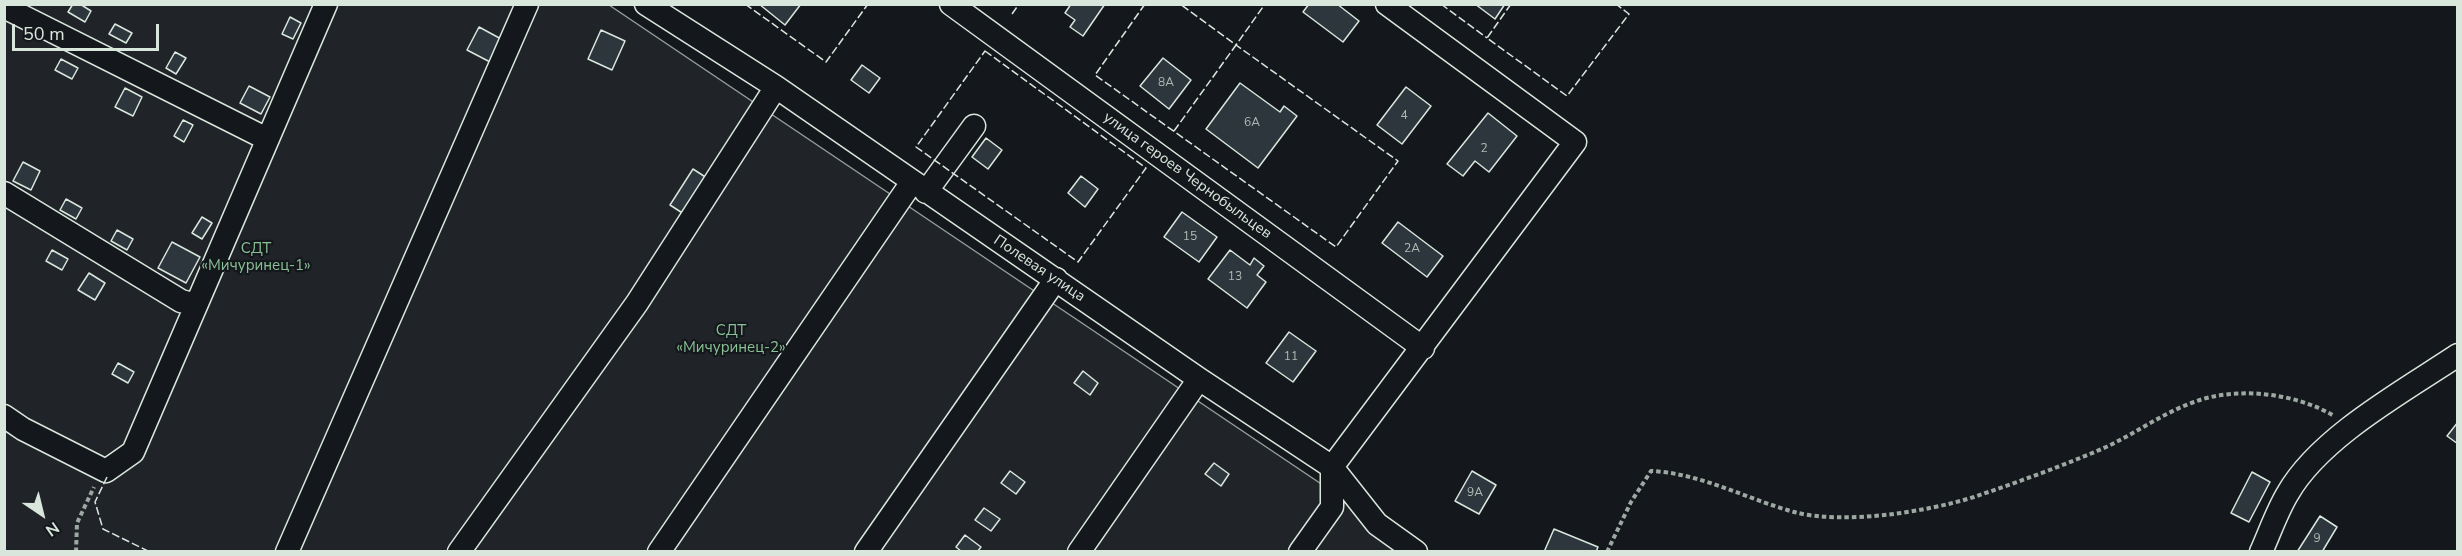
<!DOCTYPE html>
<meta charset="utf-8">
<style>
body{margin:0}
#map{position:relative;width:2462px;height:556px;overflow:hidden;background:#14181c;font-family:"Nunito Sans",sans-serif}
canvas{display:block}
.frame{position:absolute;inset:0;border:6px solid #d8e6dc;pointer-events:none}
.north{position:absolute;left:12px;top:484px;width:60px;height:60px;-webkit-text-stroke:4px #14181c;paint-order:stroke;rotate:145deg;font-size:16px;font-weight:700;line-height:24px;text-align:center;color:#d8e6dc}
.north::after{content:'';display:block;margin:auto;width:21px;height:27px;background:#d8e6dc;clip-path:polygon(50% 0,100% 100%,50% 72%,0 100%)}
.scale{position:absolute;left:12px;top:24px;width:147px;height:27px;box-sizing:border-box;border:3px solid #d8e6dc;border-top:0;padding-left:8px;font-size:18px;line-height:21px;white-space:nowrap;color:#d8e6dc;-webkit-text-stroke:4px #14181c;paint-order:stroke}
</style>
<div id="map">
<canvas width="2462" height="556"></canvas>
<div class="frame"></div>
<div class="north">N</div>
<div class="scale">50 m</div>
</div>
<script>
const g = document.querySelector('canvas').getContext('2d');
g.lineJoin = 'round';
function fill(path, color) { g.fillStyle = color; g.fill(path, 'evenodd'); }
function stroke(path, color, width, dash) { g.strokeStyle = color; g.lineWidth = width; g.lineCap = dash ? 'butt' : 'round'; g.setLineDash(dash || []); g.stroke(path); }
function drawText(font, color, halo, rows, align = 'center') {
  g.font = font + ' "Nunito Sans",sans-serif'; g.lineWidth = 4.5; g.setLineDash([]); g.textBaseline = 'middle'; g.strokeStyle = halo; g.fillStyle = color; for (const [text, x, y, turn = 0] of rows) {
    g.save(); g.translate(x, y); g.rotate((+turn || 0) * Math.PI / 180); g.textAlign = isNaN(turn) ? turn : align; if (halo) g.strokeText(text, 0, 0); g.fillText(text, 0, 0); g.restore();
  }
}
const green = new Path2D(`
 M4 5H609L1354 506 1399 551H5Z`);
const building = new Path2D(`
 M73 4H80L91 11 85 22 68 12Z
 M759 4H801L785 25Z
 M1071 4H1105L1083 36 1070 27 1075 20 1065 13Z
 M1309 4H1337L1359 21 1343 42 1303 12Z
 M1475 4H1505L1495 19Z
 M290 17 301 23 293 39 282 34Z
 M115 24 132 33 126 43 109 34Z
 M479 27 503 40 492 63 467 50Z
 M601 30 625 41 612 70 588 59Z
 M175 52 186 58 176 74 166 68Z
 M1163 58 1191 80 1169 109 1140 86Z
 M61 59 78 68 72 79 55 70Z
 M862 65 880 78 869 93 851 80Z
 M1240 83 1280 112 1284 106 1297 116 1258 168 1206 129Z
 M249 86 270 97 261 114 240 103Z
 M1406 87 1431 106 1402 144 1377 125Z
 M125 88 142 97 133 116 115 107Z
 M1488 113 1517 136 1489 172 1475 161 1463 176 1447 164Z
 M183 120 193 125 184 142 174 136Z
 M986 138 1002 150 988 169 972 157Z
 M23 162 40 171 31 190 13 181Z
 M693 169 710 180 687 216 670 205Z
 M1081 176 1098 189 1085 207 1068 193Z
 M66 199 82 208 76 219 60 210Z
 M1182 212 1217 237 1199 262 1164 237Z
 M202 217 212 223 202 239 192 233Z
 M1398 222 1443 256 1427 277 1382 243Z
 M117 230 133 239 127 250 111 241Z
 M172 242 200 257 186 283 158 268Z
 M52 250 68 259 62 270 46 261Z
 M1230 250 1250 265 1254 258 1264 266 1257 275 1266 282 1247 308 1208 279Z
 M89 273 105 283 95 300 78 290Z
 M1289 332 1316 351 1293 382 1266 363Z
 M118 363 134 372 128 383 112 374Z
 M1083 371 1098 383 1090 395 1074 383Z
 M2458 422V444L2447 436Z
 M1214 463 1229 474 1221 486 1205 474Z
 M1010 471 1025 482 1016 494 1001 483Z
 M1472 471 1496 485 1479 514 1455 501Z
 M2252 472 2270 482 2249 522 2231 513Z
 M984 508 1000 519 991 531 975 520Z
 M2320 516 2337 527 2322 552H2297Z
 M1554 529 1598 547 1596 552H1544Z
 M965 535 981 547 977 552H962L956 547Z`);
const path = new Path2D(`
 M76 552 77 523 94 487
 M1607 552 1631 502 1651 471C1700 473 1747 499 1794 512 1843 525 1926 512 1974 497 2015 483 2057 468 2097 451 2131 437 2160 414 2194 402 2237 386 2296 393 2334 416`);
const minor = new Path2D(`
 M646 4 776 87 1199 379 1332 467 1377 524 1416 552
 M951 4 1423 348
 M4 7 267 139
 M926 192 974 126
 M4 193 181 301 196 305
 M4 416 23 429 106 471 133 452 326 4
 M287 552 527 4
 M459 552 637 303 776 87
 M659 552 912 182
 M866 552 1056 279
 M1079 552 1199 379
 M1300 552 1332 507V467L1575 142 1387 4
 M2261 552C2270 532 2277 511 2288 493 2320 437 2404 391 2458 355`);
const fence = new Path2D(`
 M745 4 826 62 868 4
 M1145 4 1095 75 1336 247 1398 161 1236 45 1265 4
 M1441 4 1487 38
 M1511 4 1487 38 1567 96 1629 14 1616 4
 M1012 14 1019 4
 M985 51 1146 168 1078 262 916 147Z
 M1174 131 1236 45 1180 4
 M107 477 95 502 103 529 150 552`);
const numberNames = [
 ["8А",1166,83],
 ["4",1404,116],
 ["6А",1252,123],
 ["2",1484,149],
 ["15",1190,237],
 ["2А",1412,249],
 ["13",1235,277],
 ["11",1291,357],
 ["9А",1475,493],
 ["9",2317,539]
];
const streetNames = [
 ["улица героев Чернобыльцев",1187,176,36],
 ["Полевая улица",1039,269,34]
];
const parkNames = [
 ["СДТ",256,249],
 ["«Мичуринец-1»",256,266],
 ["СДТ",731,331],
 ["«Мичуринец-2»",731,348]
];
fill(green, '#202428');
stroke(green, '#939e99', 1.5);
fill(building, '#2c363c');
stroke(building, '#d8e6dc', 1.5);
stroke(minor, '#d8e6dc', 25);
stroke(path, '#9da8a2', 4, [4.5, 3]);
stroke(minor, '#14181c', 22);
stroke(fence, '#d8e6dc', 1.5, [8, 3]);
drawText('12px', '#adbab4', null, numberNames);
drawText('15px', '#d8e6dc', '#14181c', streetNames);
drawText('15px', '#8ac095', '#14181c', parkNames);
</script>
